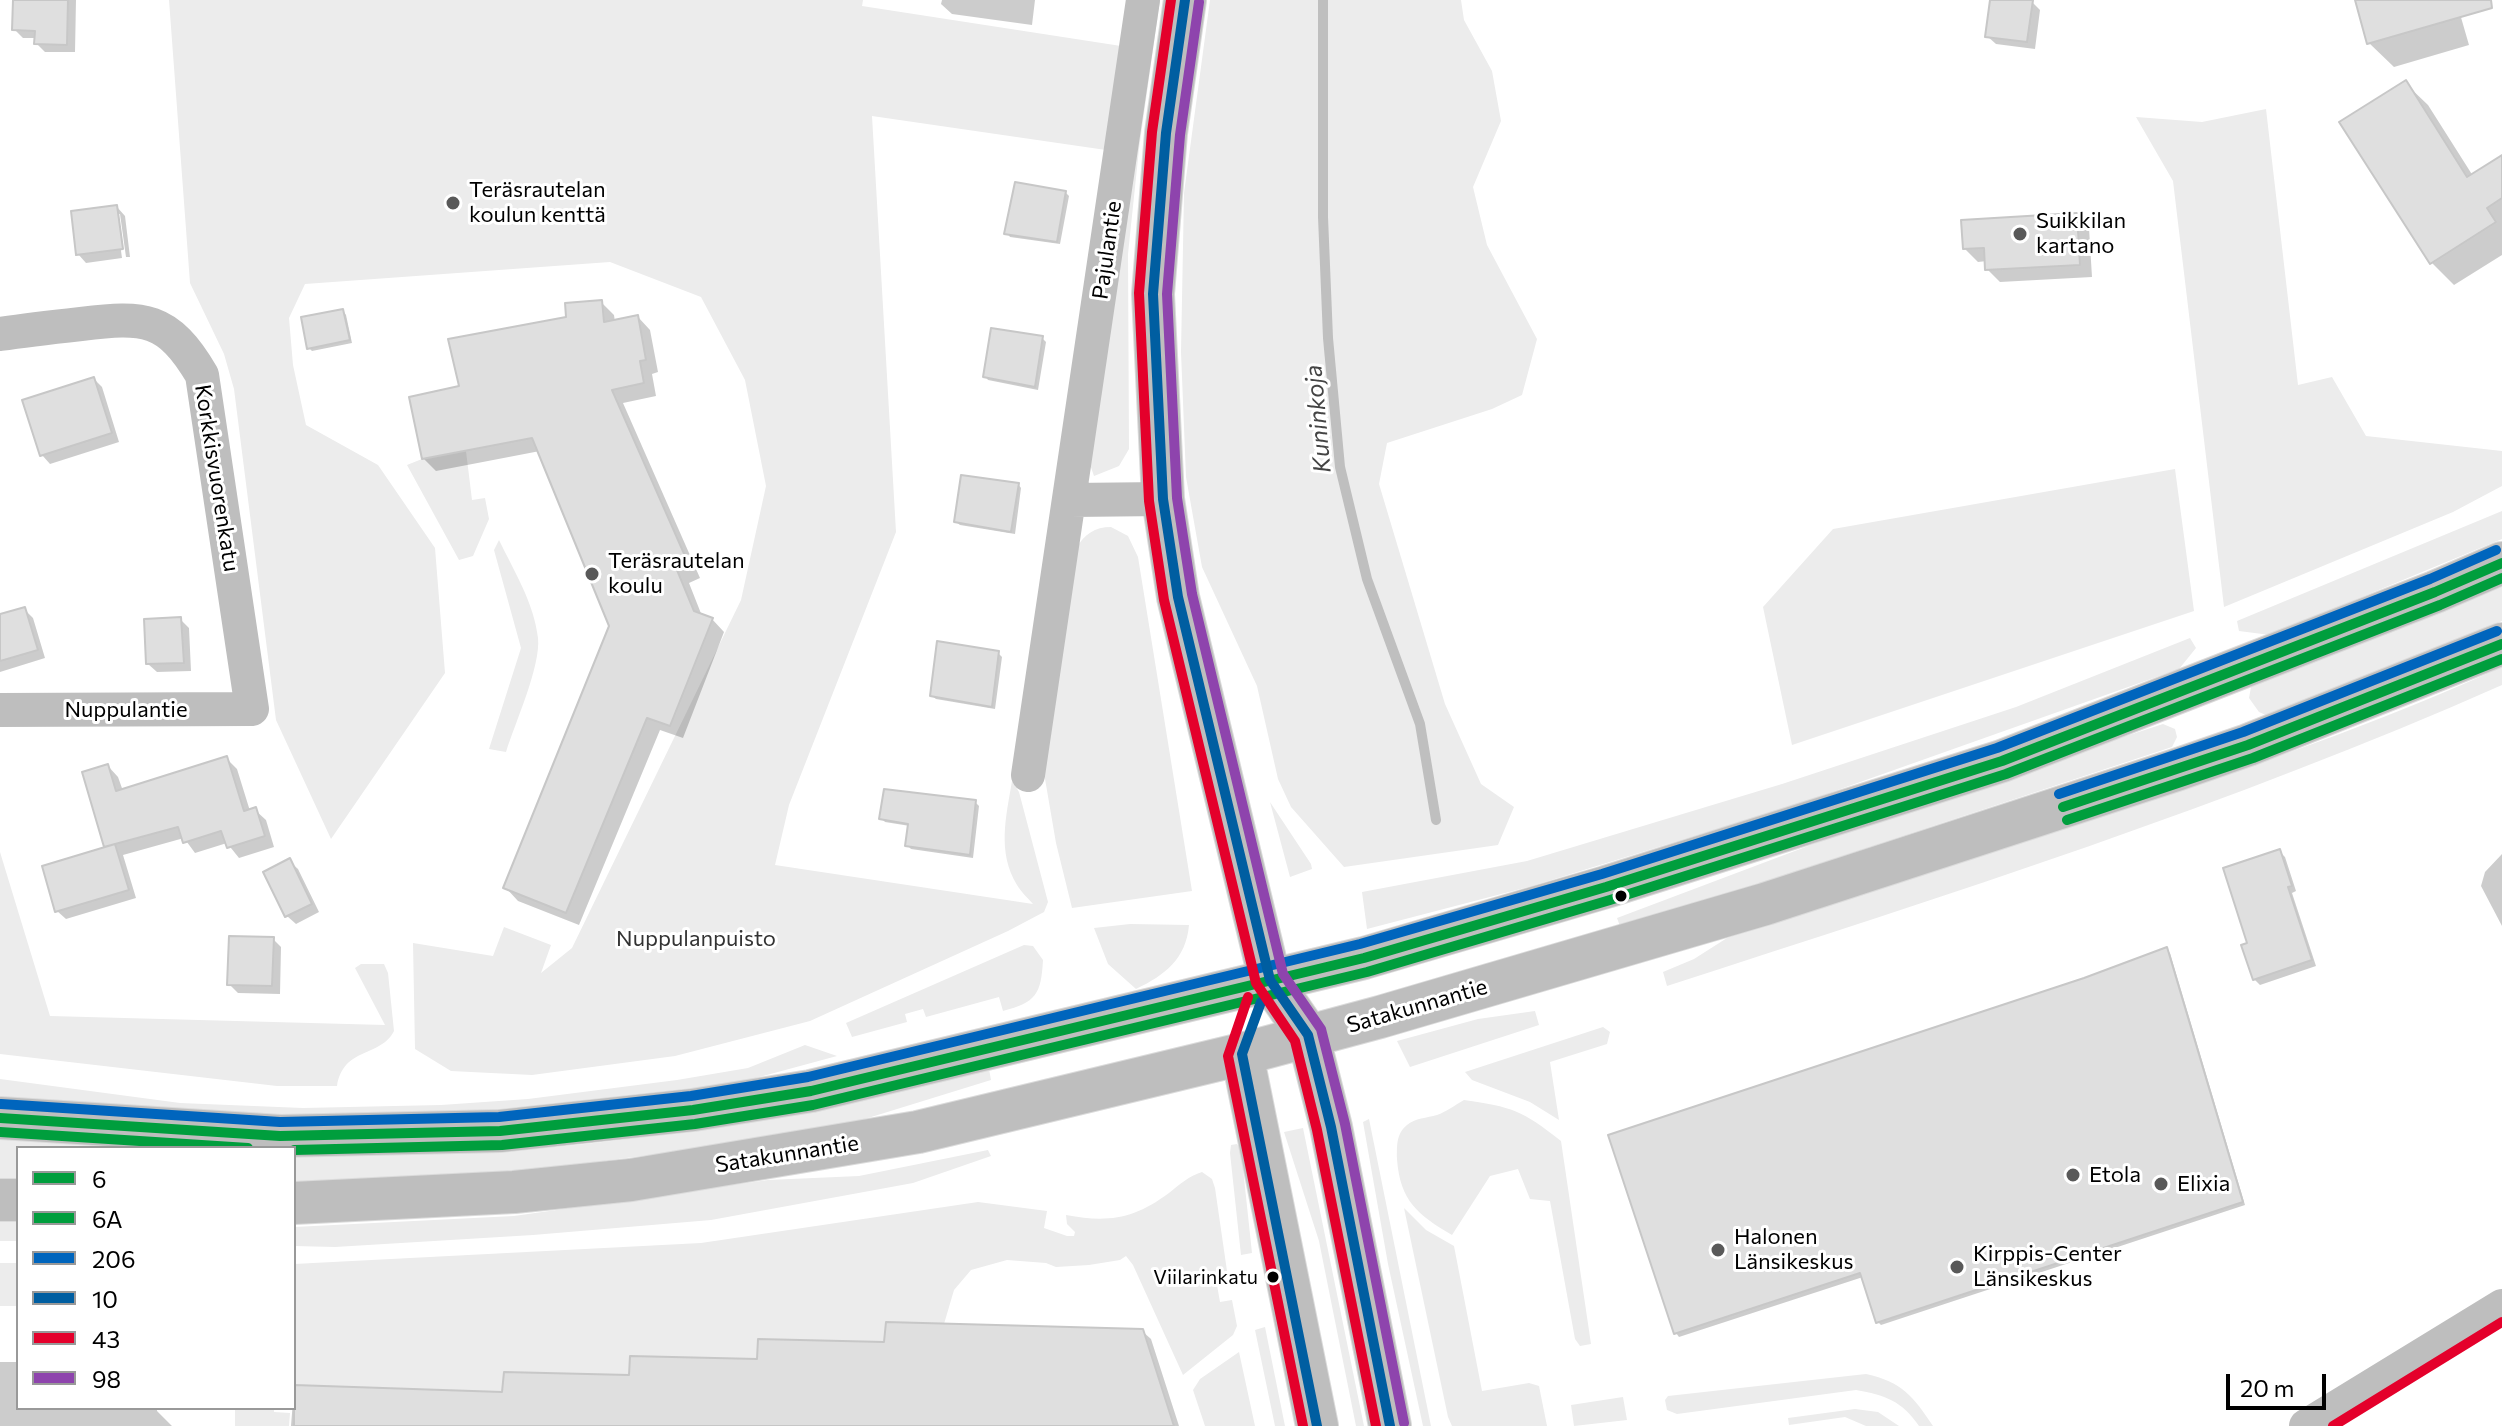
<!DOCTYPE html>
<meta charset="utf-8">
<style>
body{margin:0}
#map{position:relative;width:2502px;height:1426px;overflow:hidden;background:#fff;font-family:Commissioner,sans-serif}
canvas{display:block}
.legend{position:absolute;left:16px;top:1146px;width:280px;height:264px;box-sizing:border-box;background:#fff;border:2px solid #999;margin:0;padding:10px 14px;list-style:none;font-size:24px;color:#000}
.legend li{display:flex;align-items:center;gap:16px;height:40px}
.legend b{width:40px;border:2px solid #999}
.scale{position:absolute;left:2226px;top:1374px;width:100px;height:36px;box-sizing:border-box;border:4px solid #000;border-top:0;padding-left:10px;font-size:24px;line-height:28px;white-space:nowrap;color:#000;-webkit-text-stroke:6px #fff;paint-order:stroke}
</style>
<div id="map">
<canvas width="2502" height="1426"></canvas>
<ul class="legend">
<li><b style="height:10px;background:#009e3d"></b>6</li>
<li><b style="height:10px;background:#009e3d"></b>6A</li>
<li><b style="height:10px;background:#0065bd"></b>206</li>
<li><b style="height:10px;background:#005ea1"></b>10</li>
<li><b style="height:10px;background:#e4002b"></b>43</li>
<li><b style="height:10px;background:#8e44ad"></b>98</li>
</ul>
<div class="scale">20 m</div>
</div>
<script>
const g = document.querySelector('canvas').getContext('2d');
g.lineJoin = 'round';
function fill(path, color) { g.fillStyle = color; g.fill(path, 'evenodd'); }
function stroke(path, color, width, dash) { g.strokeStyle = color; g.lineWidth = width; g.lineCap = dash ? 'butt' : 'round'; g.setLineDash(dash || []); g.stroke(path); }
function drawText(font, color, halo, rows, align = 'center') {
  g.font = font + ' Commissioner,sans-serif'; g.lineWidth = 6; g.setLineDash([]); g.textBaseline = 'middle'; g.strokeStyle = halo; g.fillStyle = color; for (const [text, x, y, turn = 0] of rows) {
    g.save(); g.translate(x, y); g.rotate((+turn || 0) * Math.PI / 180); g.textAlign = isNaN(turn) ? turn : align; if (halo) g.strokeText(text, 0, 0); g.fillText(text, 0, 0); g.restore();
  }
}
const green = new Path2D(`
 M169 0H863L862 6 1121 46 1106 150 872 116 896 532 789 805 775 865 1033 904C1028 898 1021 892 1017 885 997 852 1006 817 1012 781L1019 792 1048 902 1044 912 1008 931 810 1021 675 1056 532 1075 451 1071 415 1049 413 943 493 956 504 927 551 945 541 973 572 948 741 600 766 486 745 380 701 297 610 262 305 284 289 318 293 365 306 425 378 465 435 548 445 673 331 839 276 720 234 389 224 354 190 283Z
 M1150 0H1160L1139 149 1128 254 1129 449 1119 466 1094 476 1087 456Z
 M1210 0H1461L1464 20 1492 71 1501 121 1473 187 1487 245 1537 339 1522 395 1492 409 1387 443 1379 484 1445 704 1481 784 1514 807 1498 845 1344 867 1291 807 1278 779 1257 686 1202 567 1186 477 1181 352 1184 193Z
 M2266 109 2298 385 2332 377 2366 436 2502 451V486L2453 512 2224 607 2173 181 2136 117 2202 122Z
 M466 451 472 500 485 498 489 519 473 556 459 560 407 465 422 459Z
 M2175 469 2194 611 1792 745 1763 607 1833 529Z
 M2502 511V539L2270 635 2239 631 2237 621Z
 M1111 527 1128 536 1138 557 1192 891 1072 908 1056 843 1044 773 1076 549C1084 534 1095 527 1111 527Z
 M499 540C514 571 534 603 538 638 541 666 515 723 506 752L489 749 521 648 494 550Z
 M2502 582V621L2452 645 2270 717 2259 712 2249 698 2251 687 2436 613Z
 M2190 638 2196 648 2179 669 1801 803 1532 886 1367 929 1362 892 1527 861 1782 784 2016 707Z
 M2502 667V685C2231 805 1948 895 1667 986L1663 972 1694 959 1727 938C1984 845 2252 781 2502 667Z
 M2163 724 2175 729 2177 737 2172 747 1621 929 1617 918 1824 840 2007 775Z
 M1270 802 1311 864 1312 869 1290 877Z
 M0 852 50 1016 385 1025 355 968 361 964H384L388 973 394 1031C380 1058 344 1046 337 1086H277L0 1054Z
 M1130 924 1189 925C1186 959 1165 975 1136 989L1108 964 1094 928Z
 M1024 945 1033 946 1043 960C1041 995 1036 1002 1003 1011L999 997 926 1017 923 1009 905 1014 907 1022 852 1037 846 1023Z
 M1535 1011 1539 1025 1410 1067 1397 1041 1478 1019Z
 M1603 1027 1610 1032 1607 1044 1550 1062 1559 1120 1530 1102 1472 1080 1465 1072Z
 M805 1045 837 1056 752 1079 678 1093 530 1109 300 1117 0 1101V1079L180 1103 303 1108 441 1105 528 1099 677 1080 748 1068Z
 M989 1069 991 1080 855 1122 742 1143 510 1173 294 1183V1156C419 1155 545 1153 668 1133 774 1117 883 1090 989 1069Z
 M1464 1100C1512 1107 1522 1110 1561 1141L1591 1344 1580 1346 1575 1339 1550 1201 1530 1199 1518 1169 1490 1176 1452 1235C1418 1215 1400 1201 1397 1159 1397 1146 1396 1134 1407 1125 1415 1118 1427 1118 1437 1115 1446 1112 1455 1105 1464 1100Z
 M1369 1119 1431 1426H1423L1388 1264 1363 1122Z
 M1303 1128 1364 1426H1356L1319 1241 1284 1132Z
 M0 1139 137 1148H18V1179H0Z
 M1237 1144 1241 1150 1252 1253 1241 1255 1230 1153 1231 1145Z
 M988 1150 991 1156 913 1183 711 1220 533 1235 335 1247 294 1246V1227L514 1216 768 1180 859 1176Z
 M1202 1172 1212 1179 1215 1188 1227 1271 1215 1274 1220 1302 1232 1300 1237 1326 1233 1335 1183 1375 1133 1265 1126 1256 1120 1260 1089 1265 1056 1267 1046 1263 1007 1260 971 1270 954 1290 944 1324 884 1342 758 1339 757 1359 631 1356 629 1375 504 1372 502 1392 294 1385V1264L701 1243 978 1202 1047 1211 1044 1228 1067 1236H1074L1075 1232 1067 1224 1066 1215C1108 1223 1134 1219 1169 1193 1180 1184 1189 1176 1202 1172Z
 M1404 1208 1426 1230 1454 1246 1482 1391 1529 1383 1539 1386 1547 1426H1452L1448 1417Z
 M0 1220 18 1221V1241H0Z
 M0 1263H18V1306H0Z
 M1265 1327 1285 1426H1275L1255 1330Z
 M1239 1352 1255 1426H1205L1193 1390 1200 1379Z
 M1866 1374C1902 1382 1913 1396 1933 1426H1919C1902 1401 1885 1395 1856 1390L1677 1414 1667 1410 1665 1400 1668 1396Z
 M1623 1397 1627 1420 1574 1426 1571 1405Z
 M235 1408H274V1412L290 1413 289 1426H235Z
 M1855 1409 1878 1412 1899 1426H1866L1845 1417 1789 1425 1788 1418Z`);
const shadow = new Path2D(`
 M15 0H76L75 52H45L36 43V38H23L14 29Z
 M942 0H1035L1032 25 952 14 941 4Z
 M1992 0 2032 2 2040 10 2035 49 1996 44 1987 36Z
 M2357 0H2456L2469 45 2394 67 2369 43Z
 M2405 83 2428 105 2473 176 2502 158V255L2454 285 2432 263Z
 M1065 192 1069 196 1060 244 1010 237 1007 233Z
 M117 207 125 216 130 257H126L120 214H116L122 258 86 263 78 254Z
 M2076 215 2089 228 2092 277 2000 282 1987 269V261L1978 262 1965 249Z
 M601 302 614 315 615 322 638 317 650 330 658 372 652 374 656 396 623 403 700 578 689 583 702 616 712 619 724 632 683 738 660 730 579 925 518 901 506 888 612 626 540 451 436 471 423 458 462 387 569 319Z
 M343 311 346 315 352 343 312 351 309 348Z
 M1042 338 1046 342 1038 390 988 380 985 376Z
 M94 379 102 387 119 442 50 464 42 455Z
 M1018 484 1021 488 1015 534 960 525 956 522Z
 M24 609 33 618 45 658 0 672V616Z
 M180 619 189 628 191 671 157 672 148 664Z
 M998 653 1002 657 995 709 936 699 932 696Z
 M226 758 237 769 250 811 255 810 266 820 274 847 239 858 227 843 195 853 184 838 123 855 136 898 66 919 57 911 108 848 106 846 108 766 118 777 123 791Z
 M975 802 979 806 973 858 911 849 907 845 910 826 885 822 881 818Z
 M2279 851 2285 857 2296 891 2292 893 2316 966 2260 985 2254 979 2250 944Z
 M2502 854V926L2481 886 2485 872Z
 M289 861 298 869 319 912 296 924 287 916 265 873Z
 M273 939 281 947 280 994 238 993 229 984Z
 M2167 950 2170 953 2245 1205 1881 1325 1878 1322 1863 1277 1679 1337 1676 1333 2085 980Z
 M1142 1331 1151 1339 1179 1426H291L294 1387 504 1394 886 1344Z
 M0 1362H18V1408H157V1411L172 1426H0Z`);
const stream = new Path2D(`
 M1323 0V217L1328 338 1340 467 1367 579 1420 724 1436 820`);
const building = new Path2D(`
 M13 0H68L67 45 34 44 35 31 12 30Z
 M1990 0H2033L2027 42 1985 37Z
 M2355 0H2491L2492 8 2367 44Z
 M2406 80 2467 177 2502 155V198L2487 208 2496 222 2430 264 2339 122Z
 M1015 182 1066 191 1057 242 1004 234Z
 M117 205 123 249 76 255 71 211Z
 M2077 213 2080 265 1985 270 1984 248 1963 249 1961 220Z
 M602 300 604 322 638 315 646 360 640 361 644 383 612 390 689 565 677 570 694 611 713 618 670 726 647 718 566 913 503 888 609 626 532 438 422 459 409 397 459 386 448 339 566 317 565 303Z
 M343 309 350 340 307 349 301 317Z
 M991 328 1043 336 1035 387 983 377Z
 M94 377 112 433 40 456 22 400Z
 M961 475 1019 483 1011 532 954 522Z
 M25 607 38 650 0 661V614Z
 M181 617 184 663 146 664 144 619Z
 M937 641 999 651 992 707 930 696Z
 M227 756 244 811 256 807 265 836 227 848 221 831 183 843 178 827 104 847 82 772 108 764 116 791Z
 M884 789 976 800 970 855 905 846 908 824 879 819Z
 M115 844 129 890 55 912 42 866Z
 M2280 849 2292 886 2288 887 2312 960 2253 980 2241 945 2247 943 2223 868Z
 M290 858 312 904 285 917 263 872Z
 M229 936 274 937 272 986 227 985Z
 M2167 947 2243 1202 1876 1323 1860 1273 1674 1334 1608 1135 2084 978Z
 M886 1322 1143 1329 1174 1426H294V1385L502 1392 504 1372 629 1375 630 1356 757 1359 758 1339 884 1342Z`);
const minor = new Path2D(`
 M0 334C27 330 54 327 81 324 144 316 168 317 202 375L252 709 0 710
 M1071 500 1163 499
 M1028 775 1143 0
 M2306 1426 2502 1306`);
const major = new Path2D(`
 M1185 0 1166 133 1153 294 1163 499 1178 597 1270 980 1308 1035 1331 1127 1390 1426
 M1242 1054 1317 1426
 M0 1118 280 1136 500 1131 693 1110 811 1091 1364 958 1606 887 2002 761 2435 592 2502 563
 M0 1200H18
 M294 1203 514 1192 631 1180 918 1132 1242 1054 1380 1017 1765 904 2176 770 2248 745 2502 644`);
const bus1 = new Path2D(`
 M2063 807 2248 745 2502 644
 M0 1118 280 1136 500 1131 693 1110 811 1091 1364 958 1606 887 2002 761 2435 592 2502 563`);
const bus2 = new Path2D(`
 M2067 820 2253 758 2502 659
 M0 1132 248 1148
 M294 1150 502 1145 695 1124 813 1105 1367 972 1610 900 2006 774 2440 605 2502 578`);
const bus3 = new Path2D(`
 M2059 794 2243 732 2497 631
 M1 1104 280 1122 499 1117 691 1096 808 1077 1360 944 1602 874 1997 748 2430 579 2496 550`);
const bus4 = new Path2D(`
 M1185 0 1166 133 1153 294 1163 499 1178 597 1270 980 1308 1035 1331 1127 1390 1426
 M1261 1002 1242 1054 1317 1426`);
const bus5 = new Path2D(`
 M1171 0 1152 132 1139 293 1149 501 1164 600 1256 983 1295 1041 1317 1130 1376 1426
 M1248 997 1228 1056 1303 1426
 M2333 1426 2502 1322`);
const bus6 = new Path2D(`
 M1199 2 1180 135 1167 294 1177 498 1192 594 1283 974 1321 1029 1345 1124 1404 1423`);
const markers = [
 [453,203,8,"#595959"],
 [2020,234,8,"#595959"],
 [592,574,8,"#595959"],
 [1621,896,7,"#000"],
 [2073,1175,8,"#595959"],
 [2161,1184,8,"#595959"],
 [1718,1250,8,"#595959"],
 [1957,1267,8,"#595959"],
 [1273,1277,7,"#000"]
];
const busNames = [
 ["Viilarinkatu",1258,1277]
];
const poiNames = [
 ["Teräsrautelan",469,190],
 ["koulun kenttä",469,215],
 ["Suikkilan",2036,221],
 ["kartano",2036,246],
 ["Teräsrautelan",608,561],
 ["koulu",608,586],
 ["Etola",2089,1175],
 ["Elixia",2177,1184],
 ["Halonen",1734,1237],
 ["Länsikeskus",1734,1262],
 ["Kirppis-Center",1973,1254],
 ["Länsikeskus",1973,1279]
];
const streetNames = [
 ["Pajulantie",1107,250,-82],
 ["Korkkisvuorenkatu",217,478,81],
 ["Nuppulantie",126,710],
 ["Satakunnantie",1417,1006,-16],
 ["Satakunnantie",787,1154,-9]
];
const parkNames = [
 ["Nuppulanpuisto",696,939]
];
const waterNames = [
 ["Kuninkoja",1318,419,-95]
];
fill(green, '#ececec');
fill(shadow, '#0003');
stroke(stream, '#bfbfbf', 10);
fill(building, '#dfdfdf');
stroke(building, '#c7c7c7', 2);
stroke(major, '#dbdbdb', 44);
stroke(minor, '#bebebe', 34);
stroke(major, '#bebebe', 42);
stroke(bus1, '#009e3d', 10);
stroke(bus2, '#009e3d', 10);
stroke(bus3, '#0065bd', 10);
stroke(bus4, '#005ea1', 10);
stroke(bus5, '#e4002b', 10);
stroke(bus6, '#8e44ad', 10);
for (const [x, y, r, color] of markers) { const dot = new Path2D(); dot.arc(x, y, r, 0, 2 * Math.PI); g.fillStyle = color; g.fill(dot); stroke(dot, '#fff', 3); }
drawText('20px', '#000', '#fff', busNames, 'right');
drawText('22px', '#000', '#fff', poiNames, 'left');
drawText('22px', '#000', '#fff', streetNames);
drawText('22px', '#333', '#fff', parkNames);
drawText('italic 24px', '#444', '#fff', waterNames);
</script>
